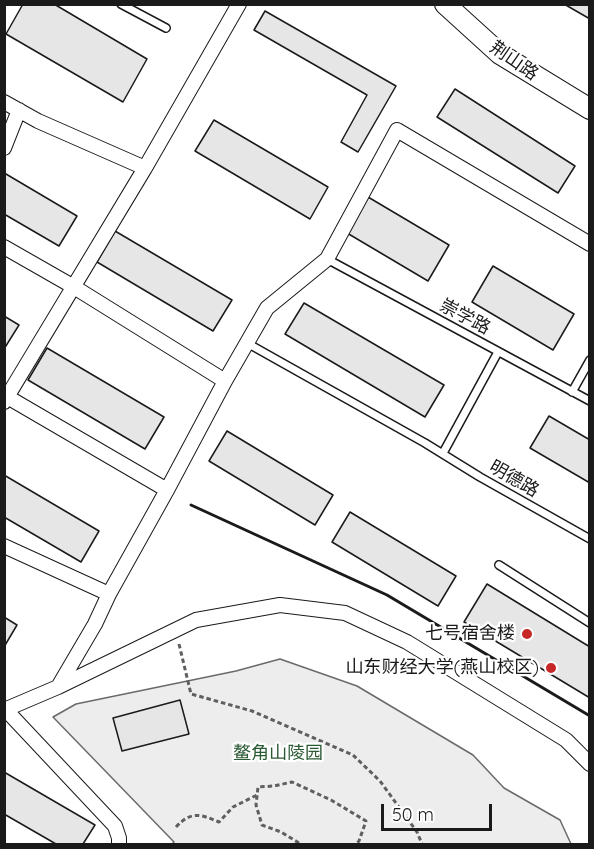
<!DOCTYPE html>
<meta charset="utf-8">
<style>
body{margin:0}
#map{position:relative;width:594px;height:849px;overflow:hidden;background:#fff;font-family:Quicksand,sans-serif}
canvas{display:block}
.frame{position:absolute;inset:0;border:6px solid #1a1a1a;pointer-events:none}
.scale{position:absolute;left:381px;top:804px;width:111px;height:27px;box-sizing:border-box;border:3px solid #1a1a1a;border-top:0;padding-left:8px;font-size:18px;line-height:21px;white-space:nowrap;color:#1a1a1a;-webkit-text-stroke:4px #fff;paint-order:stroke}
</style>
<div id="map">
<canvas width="594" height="849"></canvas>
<div class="frame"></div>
<div class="scale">50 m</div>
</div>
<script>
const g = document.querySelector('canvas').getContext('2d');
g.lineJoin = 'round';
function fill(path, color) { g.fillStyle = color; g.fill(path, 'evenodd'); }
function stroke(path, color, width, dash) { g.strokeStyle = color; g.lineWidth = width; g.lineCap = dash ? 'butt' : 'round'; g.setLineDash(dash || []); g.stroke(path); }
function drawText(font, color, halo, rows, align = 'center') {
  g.font = font + ' Quicksand,"Noto Sans SC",sans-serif'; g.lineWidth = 4.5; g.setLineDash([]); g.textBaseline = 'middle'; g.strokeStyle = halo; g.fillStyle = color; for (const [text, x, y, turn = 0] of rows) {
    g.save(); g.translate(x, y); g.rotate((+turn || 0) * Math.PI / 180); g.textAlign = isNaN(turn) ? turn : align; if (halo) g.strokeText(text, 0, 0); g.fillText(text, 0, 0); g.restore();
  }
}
const built = new Path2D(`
 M280 659 357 686 473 755 504 788 560 820 571 844H172L174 842 53 717 76 704 236 671Z`);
const building = new Path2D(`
 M23 4H54L147 59 123 102 6 34Z
 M564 4H590V19Z
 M265 11 396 86 358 152 341 142 367 95 254 30Z
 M455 89 575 166 558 193 437 117Z
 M214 120 328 187 310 219 195 151Z
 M6 174 77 216 59 246 4 214V176Z
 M368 197 449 245 428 281 347 233Z
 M115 231 232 300 213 331 97 262Z
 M493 266 574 314 553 350 472 302Z
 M304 303 444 385 425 417 285 334Z
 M4 316 19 325 4 349Z
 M47 348 164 417 145 449 28 380Z
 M549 416 590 440V483L530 448Z
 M227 431 333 495 315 525 209 461Z
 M4 475 99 531 81 562 4 517Z
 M350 512 456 576 438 606 332 542Z
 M487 584 590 647V698L464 622Z
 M4 617 17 625 4 647Z
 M180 700 189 734 122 751 113 718Z
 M4 772 95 825 83 844H56L4 814Z`);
const path = new Path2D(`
 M179 644 191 694 252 711 353 755 380 781 417 832 422 844
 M176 827C191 811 200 814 219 822L233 807 257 795
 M299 843 281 832 262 825 256 805 258 787 274 786 292 782 331 800 366 821 359 841 356 844`);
const lane = new Path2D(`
 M121 4 166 28
 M327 259 590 401
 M247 343 425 443 480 477 590 539
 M572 392 590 360
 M443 453 498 352
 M499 565 590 623`);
const street = new Path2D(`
 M4 102 38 121 145 168 239 4
 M4 148 19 110
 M4 247 74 287 225 381
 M4 395 167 490
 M4 402 145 168
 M4 546 109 594
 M58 687 196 620 280 605 345 613 407 642 566 740 590 764
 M4 710 58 687 95 624 109 594 167 490 225 381 267 308 327 259 397 130 590 244
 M6 710 115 826 119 838V844`);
const secondary = new Path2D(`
 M445 4 500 54 590 109`);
const wall = new Path2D(`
 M191 505 387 595 590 716`);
const markers = [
 [527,634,6,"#c62828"],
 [551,668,6,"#c62828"]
];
const streetNames = [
 ["荆山路",514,61,35],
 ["崇学路",465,317,28],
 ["明德路",514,479,30]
];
const poiNames = [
 ["七号宿舍楼",515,634],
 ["山东财经大学(燕山校区)",539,668]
];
const parkNames = [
 ["鳌角山陵园",278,754]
];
fill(built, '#ededed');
stroke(built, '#6a6a6a', 1.5);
fill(building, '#e6e6e6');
stroke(building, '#1a1a1a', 1.5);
stroke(lane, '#1a1a1a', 10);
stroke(street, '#1a1a1a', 16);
stroke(secondary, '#1a1a1a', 22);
stroke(path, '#5f5f5f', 3, [4.5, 3]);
stroke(lane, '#fff', 7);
stroke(street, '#fff', 14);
stroke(secondary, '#fff', 20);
stroke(wall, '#1a1a1a', 3);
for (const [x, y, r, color] of markers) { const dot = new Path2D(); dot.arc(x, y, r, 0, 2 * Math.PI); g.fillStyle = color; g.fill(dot); stroke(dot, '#fff', 2); }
drawText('18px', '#1a1a1a', '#fff', streetNames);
drawText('18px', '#1a1a1a', '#fff', poiNames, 'right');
drawText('18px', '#2b5a34', '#fff', parkNames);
</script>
